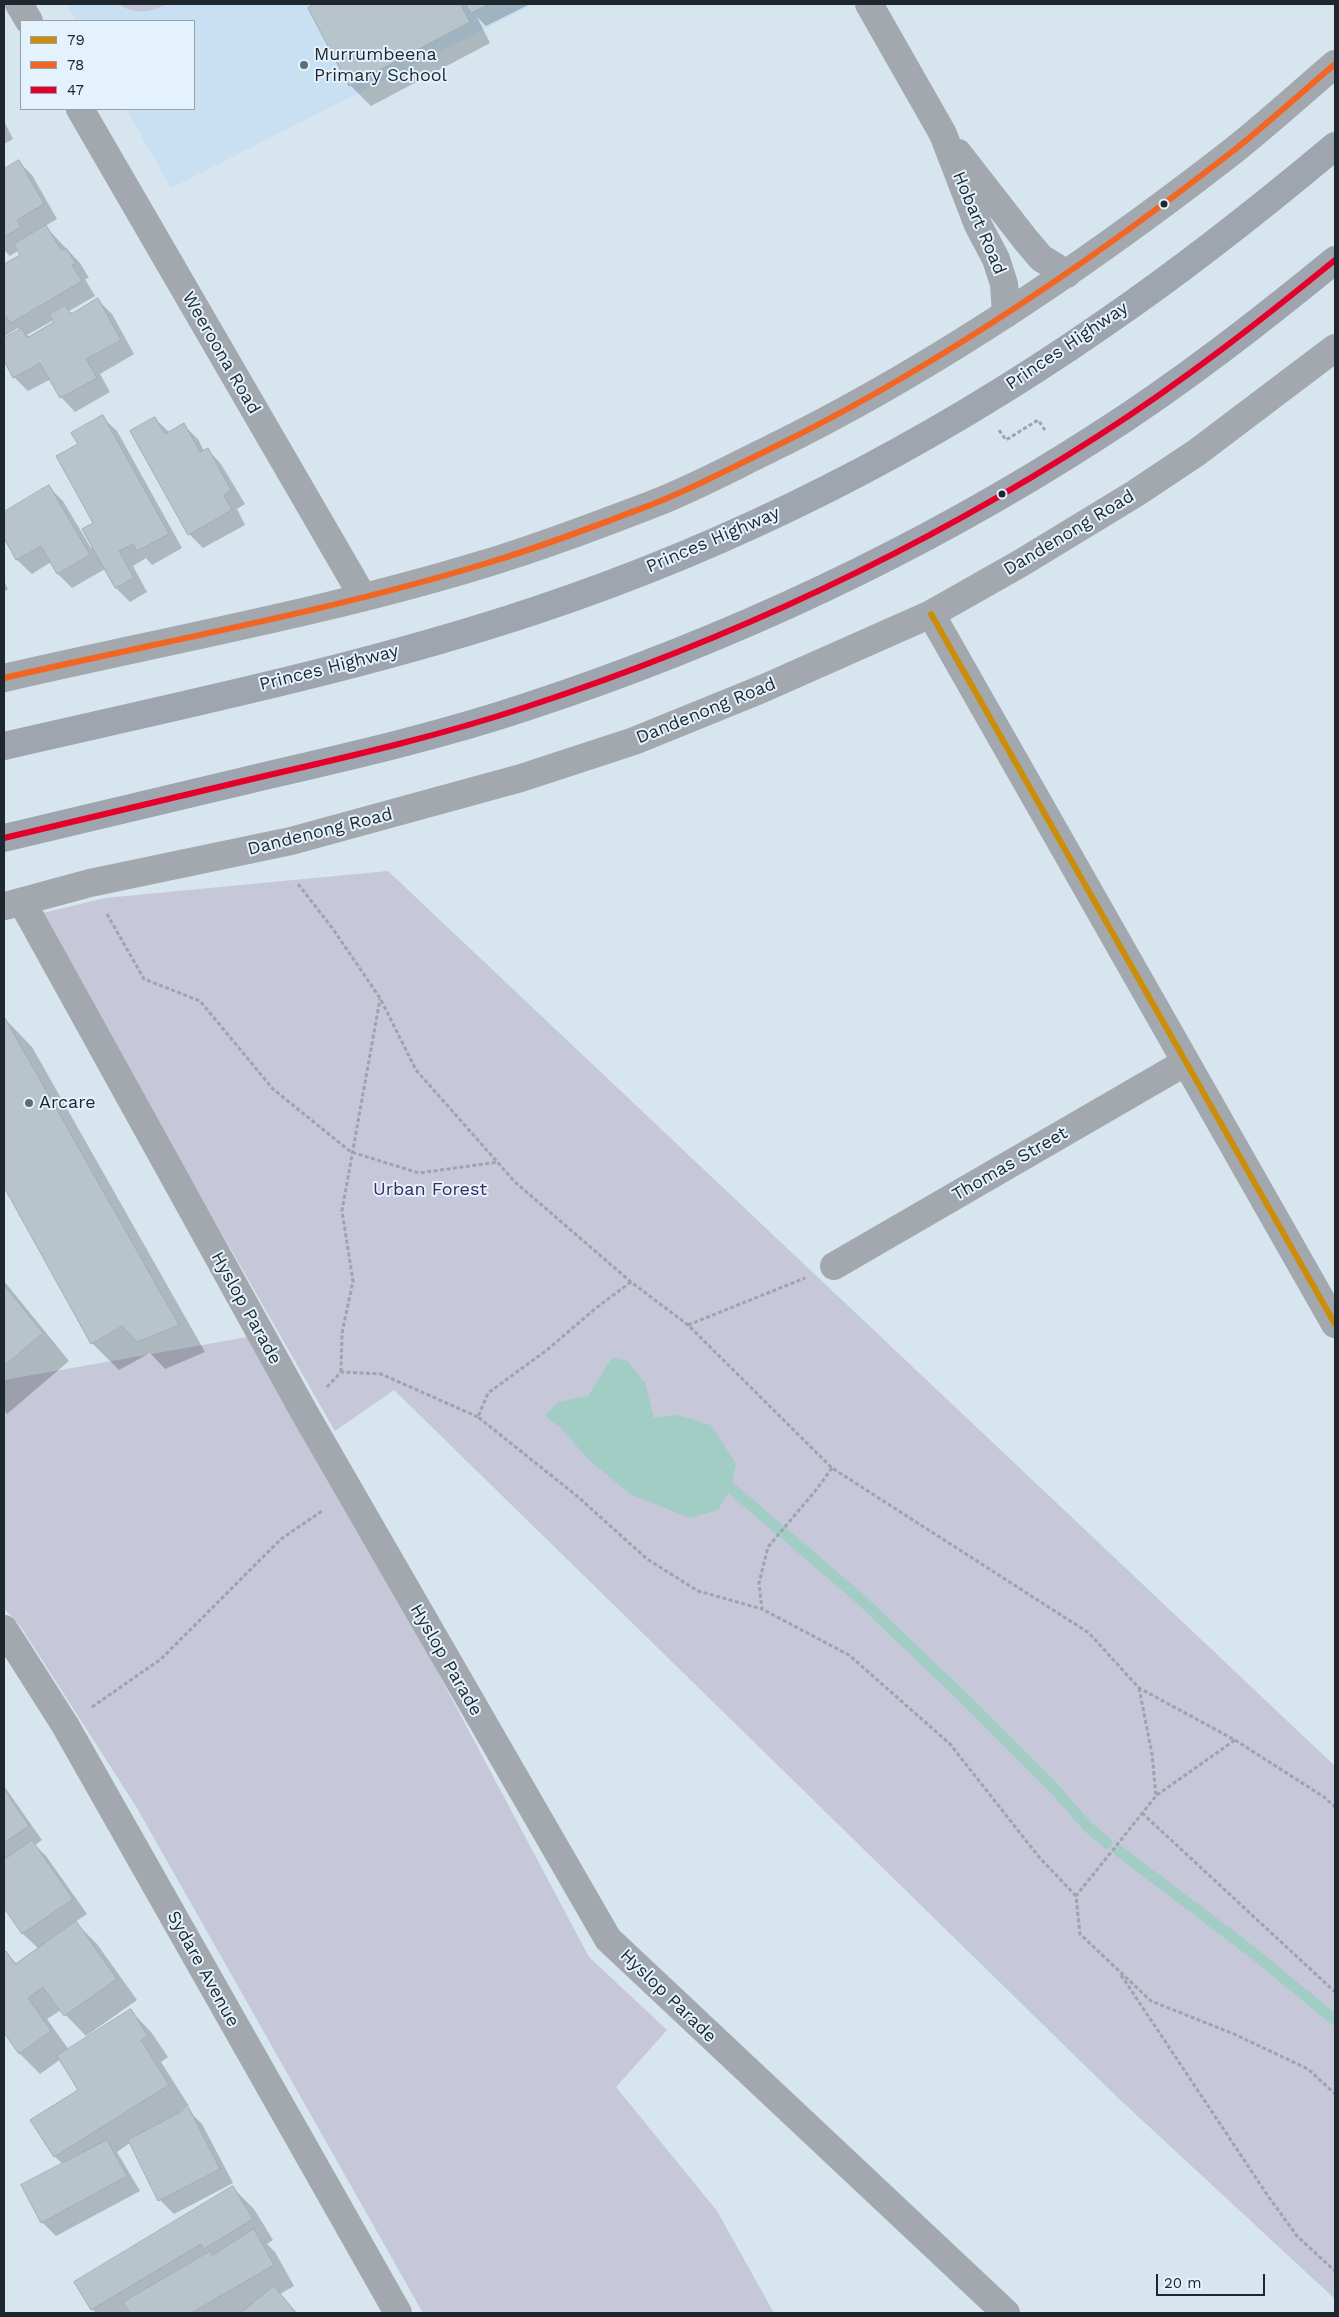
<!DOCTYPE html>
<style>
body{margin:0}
#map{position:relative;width:1339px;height:2317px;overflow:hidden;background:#d7e5ee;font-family:"Work Sans",sans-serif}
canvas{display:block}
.frame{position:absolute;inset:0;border:5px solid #1e272e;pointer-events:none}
.legend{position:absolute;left:20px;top:20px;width:175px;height:90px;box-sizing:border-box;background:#e3f2fd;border:1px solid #94a1aa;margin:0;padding:6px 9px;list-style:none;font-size:15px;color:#1e272e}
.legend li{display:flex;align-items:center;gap:10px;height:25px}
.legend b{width:25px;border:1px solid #94a1aa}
.scale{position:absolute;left:1156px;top:2274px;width:109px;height:22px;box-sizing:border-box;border:2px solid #1e272e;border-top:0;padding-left:6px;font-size:15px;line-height:18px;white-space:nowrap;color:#1e272e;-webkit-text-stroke:4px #e3f2fd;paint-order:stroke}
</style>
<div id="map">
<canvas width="1339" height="2317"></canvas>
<div class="frame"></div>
<ul class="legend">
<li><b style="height:6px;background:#cc8d09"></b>79</li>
<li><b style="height:6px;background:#f26522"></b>78</li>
<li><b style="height:6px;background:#e4002b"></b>47</li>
</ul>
<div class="scale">20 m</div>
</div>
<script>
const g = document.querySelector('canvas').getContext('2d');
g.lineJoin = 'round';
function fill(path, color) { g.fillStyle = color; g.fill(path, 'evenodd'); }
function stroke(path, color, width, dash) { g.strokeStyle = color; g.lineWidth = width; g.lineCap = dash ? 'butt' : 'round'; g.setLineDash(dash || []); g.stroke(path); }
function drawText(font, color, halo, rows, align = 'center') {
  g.font = font + ' "Work Sans",sans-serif'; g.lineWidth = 4; g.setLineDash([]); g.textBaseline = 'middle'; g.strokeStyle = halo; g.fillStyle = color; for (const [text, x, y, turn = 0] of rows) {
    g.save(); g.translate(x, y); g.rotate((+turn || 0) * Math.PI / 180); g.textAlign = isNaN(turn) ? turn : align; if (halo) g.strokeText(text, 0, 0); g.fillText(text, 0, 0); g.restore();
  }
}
const built = new Path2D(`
 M66 4H534L171 188 126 109H194V21H76Z`);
const green = new Path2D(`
 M118 4H167C150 13 135 15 118 4Z
 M388 871 1335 1766V2299L1116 2096 394 1390 335 1431 39 914 105 898Z
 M253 1336 317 1445 589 1957 667 2030 616 2087 717 2211 774 2313H423L137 1808 21 1627 4 1608V1380Z`);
const water = new Path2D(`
 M612 1358 628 1361 645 1383 654 1418 677 1415 711 1425 736 1464 731 1488 718 1510 690 1518 630 1494 587 1458 562 1429 545 1416 558 1402 588 1396Z`);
const shadow = new Path2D(`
 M318 4H530L486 26 477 17 490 43 371 106 350 85 309 8Z
 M4 121 13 139 4 144Z
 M18 161 32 175 57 219 45 226 80 263 89 278 85 279 95 296 69 311 73 314 98 300 112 314 134 354 100 374 110 392 75 412 61 397 51 379 28 391 14 377 4 359V340L20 331 18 328 4 337V266L21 256 19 250 10 256 4 250V170ZM54 320 56 323 30 338 27 335Z
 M102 417 117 431 182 548 152 565 146 558 133 566 147 592 130 602 116 588 105 569 72 588 58 574 51 562 32 574 17 560 4 536V513L49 487 63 501 91 548 93 547 95 523 80 445Z
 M155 419 170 433 183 425 198 439 204 451 207 449 221 464 245 504 237 509 245 525 203 548 189 534Z
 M4 581 8 589 4 592Z
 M4 1018 32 1047 205 1352 165 1369 150 1353 119 1370 92 1343 4 1185Z
 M4 1281 69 1361 7 1414 4 1410Z
 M4 1786 42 1840 35 1845 46 1856 87 1914 75 1922 97 1944 137 2000 86 2036 61 2010 47 2019 69 2050 131 2011 151 2032 168 2057 161 2062 189 2106 180 2112 181 2113 188 2110 202 2124 233 2183 174 2214 160 2200 130 2143 117 2152 140 2191 56 2236 42 2222 63 2164 55 2157 32 2120 80 2090 61 2059 40 2074 19 2053 4 2031V1954L6 1953 17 1964 39 1949 23 1934 4 1906Z
 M233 2188 254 2209 273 2240 267 2244 275 2252 294 2286 280 2294 297 2313H96L92 2309Z`);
const stream = new Path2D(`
 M731 1488 856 1595 968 1702 1052 1786 1087 1826 1107 1843
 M1119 1851 1252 1952 1335 2020`);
const building = new Path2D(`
 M315 4H460L470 22 349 86 308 8Z
 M466 4H489L471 13Z
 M19 160 44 204 17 220 21 227 4 237V169Z
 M46 225 61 250 66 248 76 264 72 265 82 281 11 323 4 314V264L20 255 14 244Z
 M98 298 121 340 86 359 97 378 60 398 40 363 13 378 4 361V338L22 328 27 338 54 322 49 314 65 305 71 314Z
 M103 415 169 534 137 551 133 544 119 551 134 578 115 588 82 529 93 523 56 456 78 444 71 433Z
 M155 417 165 434 184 423 200 452 208 448 231 490 224 495 232 510 188 535 130 431Z
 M49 485 90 555 57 574 41 546 16 560 4 538V512Z
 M4 1016 5 1018 179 1325 137 1342 122 1326 91 1344 4 1187Z
 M4 1285 43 1333 4 1366Z
 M4 1789 29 1826 4 1843Z
 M32 1840 73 1899 22 1934 4 1908V1860Z
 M76 1921 117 1979 64 2016 43 1987 28 1998 51 2031 19 2054 4 2033V1953L6 1951 15 1964Z
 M131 2009 148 2036 141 2040 169 2085 54 2157 30 2120 78 2090 57 2056Z
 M189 2108 220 2169 158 2201 128 2140Z
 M107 2140 127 2176 41 2223 21 2185Z
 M233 2186 253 2219 204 2249 201 2244 91 2310 74 2282Z
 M254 2229 274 2265 191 2313H130L123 2302 210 2251 212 2255Z
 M274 2286 296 2313H241Z`);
const path = new Path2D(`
 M999 430 1006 440 1038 420 1045 430
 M298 884 333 929 380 998 416 1070 515 1182 631 1282 688 1325 832 1468 1089 1633 1139 1688 1235 1740 1324 1797 1335 1807
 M107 914 144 979 200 1001 273 1089 351 1152 419 1173 498 1162
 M631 1282 596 1308 547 1350 488 1393 478 1417 577 1496 647 1559 698 1591 762 1609
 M688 1325 805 1278
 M341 1372 342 1333 353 1281 342 1211 380 999
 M327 1387 341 1372 381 1374 478 1417
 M832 1468 816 1490 768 1547 759 1583 762 1609 849 1655 950 1744 1039 1857 1076 1896
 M1139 1688 1152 1754 1156 1796 1076 1896 1080 1934 1151 2001 1234 2034 1308 2069 1335 2094
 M92 1707 161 1659 281 1539 322 1511
 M1157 1795 1235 1740
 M1142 1813 1335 1992
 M1121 1975 1268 2196 1297 2236 1335 2271`);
const minor = new Path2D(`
 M19 4 29 21
 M869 4 943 134 978 225 996 259 1004 284 1006 314
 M80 109 363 597
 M958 153 1025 239 1041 258 1067 274
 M931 614 1335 1324
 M4 678C164 641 327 612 484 564 541 547 598 525 653 504 692 489 731 468 768 450 934 369 1088 264 1233 151 1268 123 1301 93 1335 64
 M22 902 304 1412 608 1939 1006 2313
 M5 906 90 883 291 841 521 778 634 741 762 689 931 614 1021 563 1136 493 1196 453 1335 348
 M834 1266 1186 1062
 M4 1629 65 1725 398 2313`);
const highway = new Path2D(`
 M4 746C182 705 363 668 537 610 738 543 931 444 1105 323 1185 268 1261 208 1335 146
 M4 838C92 817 181 796 269 775 356 755 442 735 526 707 727 641 921 550 1098 436 1181 383 1259 322 1335 260`);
const bus1 = new Path2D(`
 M931 614 1335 1324`);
const bus2 = new Path2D(`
 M4 678C164 641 327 612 484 564 541 547 598 525 653 504 692 489 731 468 768 450 934 369 1088 264 1233 151 1268 123 1301 93 1335 64`);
const bus3 = new Path2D(`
 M4 838C92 817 181 796 269 775 356 755 442 735 526 707 727 641 921 550 1098 436 1181 383 1259 322 1335 260`);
const markers = [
 [304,65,5,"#5f6a71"],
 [1164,204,4.5,"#1e272e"],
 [1002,494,4.5,"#1e272e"],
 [29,1103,5,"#5f6a71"]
];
const poiNames = [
 ["Murrumbeena",314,55],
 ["Primary School",314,76],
 ["Arcare",39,1103]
];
const streetNames = [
 ["Hobart Road",979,223,67],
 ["Princes Highway",1067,346,-34],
 ["Weeroona Road",221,353,60],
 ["Dandenong Road",1069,533,-31],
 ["Princes Highway",713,540,-23],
 ["Princes Highway",329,668,-14],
 ["Dandenong Road",706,711,-22],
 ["Dandenong Road",320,832,-14],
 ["Thomas Street",1010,1164,-30],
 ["Hyslop Parade",246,1308,61],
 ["Hyslop Parade",446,1660,60],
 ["Sydare Avenue",203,1969,61],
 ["Hyslop Parade",668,1996,44]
];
const parkNames = [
 ["Urban Forest",430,1190]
];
fill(built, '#c8e0f1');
fill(green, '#c6c7d9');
fill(water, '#a2cdc4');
fill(shadow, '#0003');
stroke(stream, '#a2cdc4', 11);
fill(building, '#b7c4c9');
stroke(building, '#a2aeb3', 1);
stroke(path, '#9ea4ac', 3, [4, 2.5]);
stroke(minor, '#a2a8ae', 28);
stroke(highway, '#9ea5ae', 28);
stroke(bus1, '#cc8d09', 6);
stroke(bus2, '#f26522', 6);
stroke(bus3, '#e4002b', 6);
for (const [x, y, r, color] of markers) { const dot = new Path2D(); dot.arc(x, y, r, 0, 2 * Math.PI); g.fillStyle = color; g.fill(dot); stroke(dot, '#e3f2fd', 2); }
drawText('18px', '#1e272e', '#e3f2fd', poiNames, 'left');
drawText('18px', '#1e272e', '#e3f2fd', streetNames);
drawText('18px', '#41275c', '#e3f2fd', parkNames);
</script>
